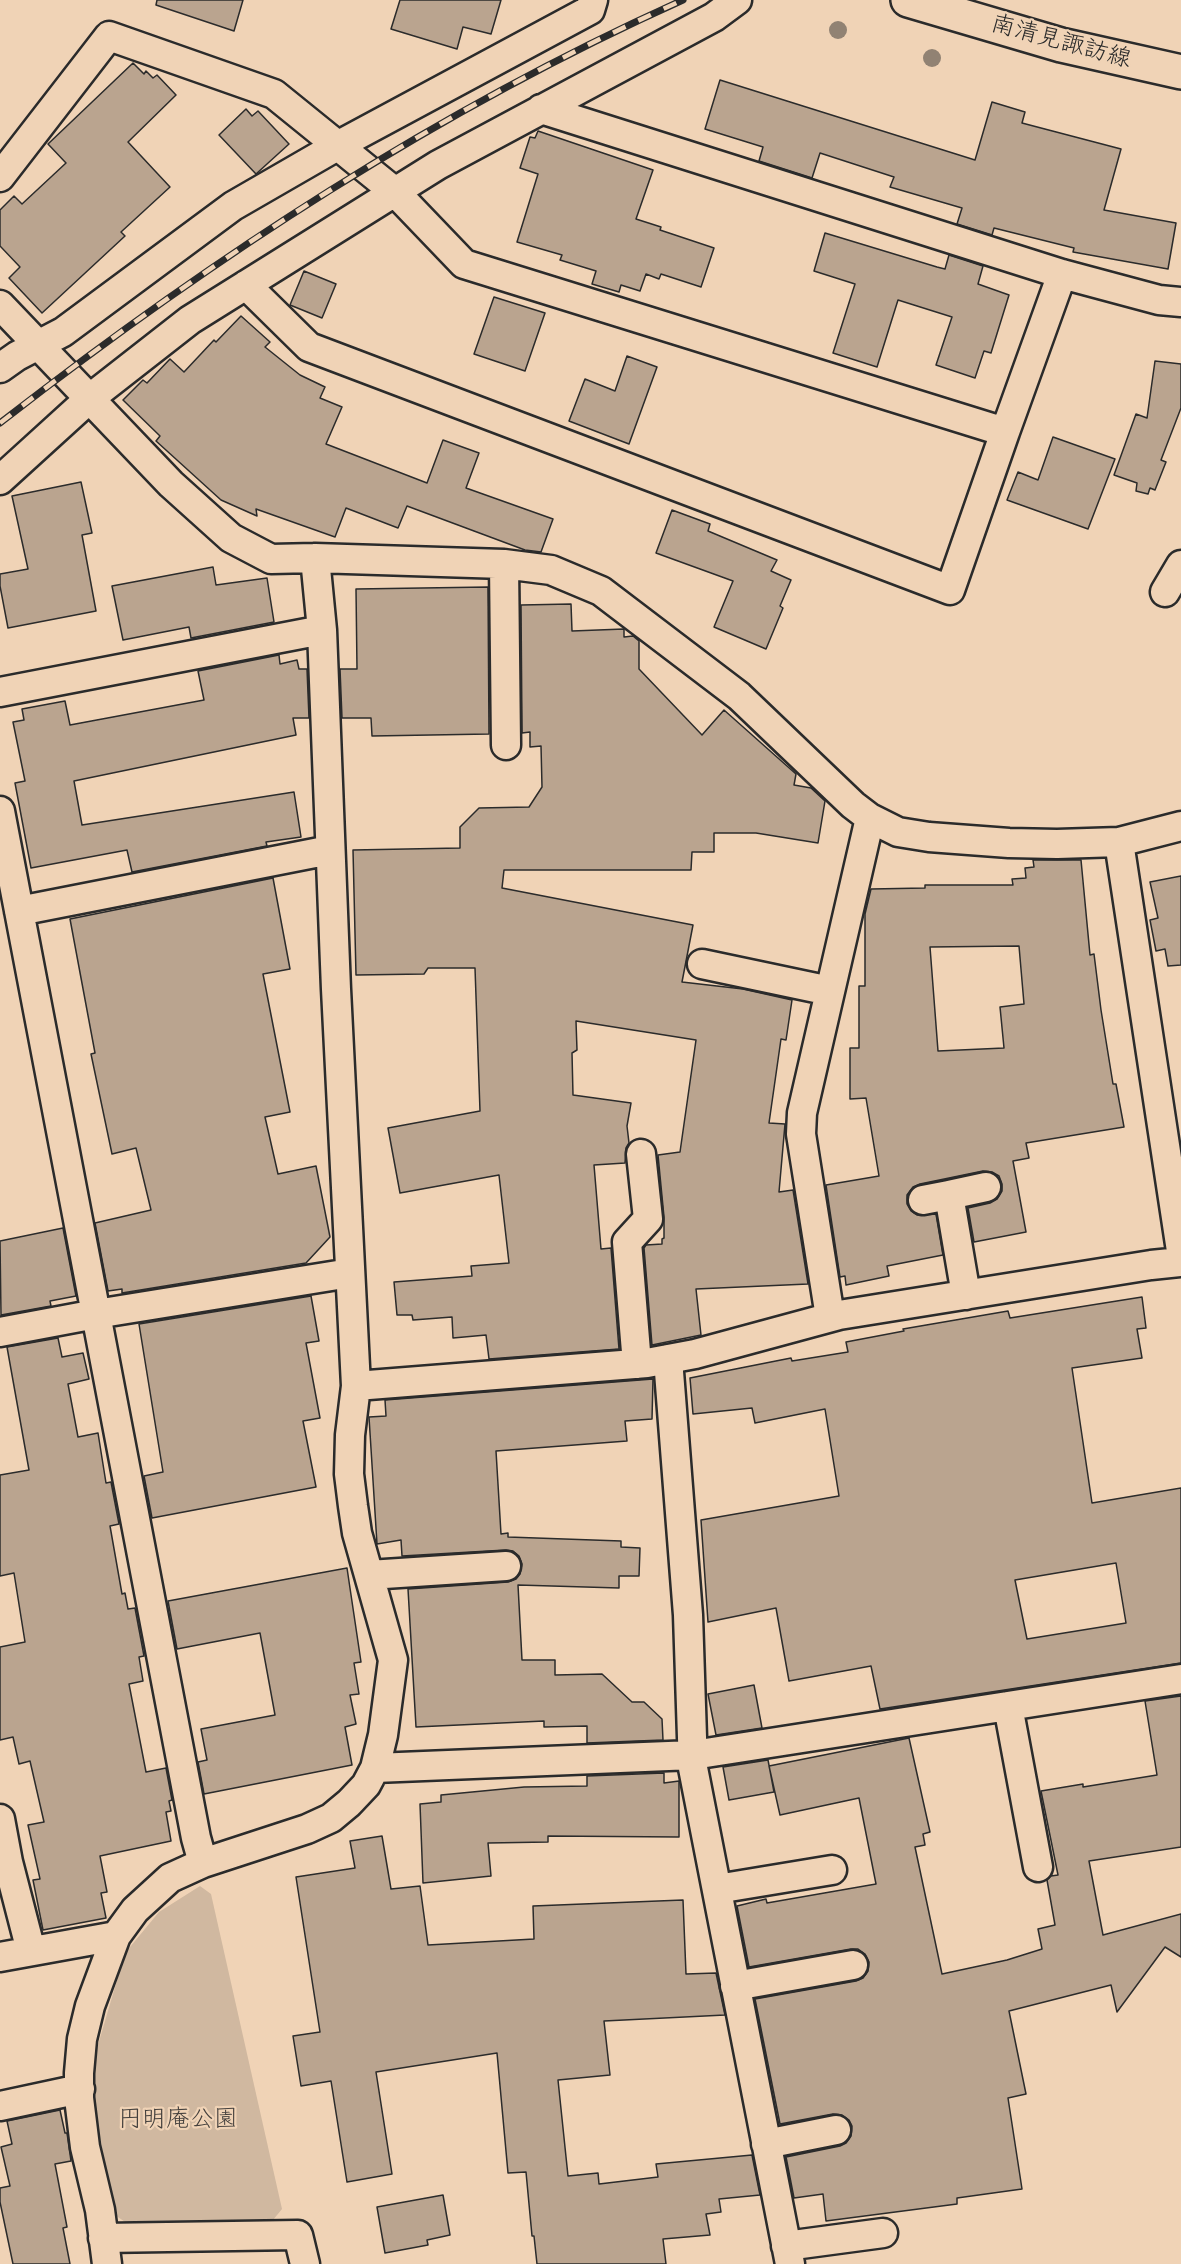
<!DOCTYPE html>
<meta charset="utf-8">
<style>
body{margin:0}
canvas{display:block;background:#f0d3b6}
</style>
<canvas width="1181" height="2264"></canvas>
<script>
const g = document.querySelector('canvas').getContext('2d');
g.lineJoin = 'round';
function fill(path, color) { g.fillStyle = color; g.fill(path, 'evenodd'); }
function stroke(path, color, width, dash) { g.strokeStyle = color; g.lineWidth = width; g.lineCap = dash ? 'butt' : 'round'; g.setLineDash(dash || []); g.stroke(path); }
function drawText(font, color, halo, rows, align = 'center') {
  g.font = font + ' Caveat,"Klee One",sans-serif'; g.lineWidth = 4.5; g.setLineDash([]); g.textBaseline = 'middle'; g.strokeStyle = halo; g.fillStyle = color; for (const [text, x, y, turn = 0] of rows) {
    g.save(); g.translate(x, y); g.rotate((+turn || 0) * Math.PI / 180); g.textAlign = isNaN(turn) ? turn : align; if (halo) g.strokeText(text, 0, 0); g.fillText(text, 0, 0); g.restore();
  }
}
const green = new Path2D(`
 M200 1886 211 1894 282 2209 273 2220 128 2224 115 2215 93 2109 95 2055 125 1953 159 1912Z`);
const building = new Path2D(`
 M157 0H243L234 31 156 5Z
 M400 0H501L491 34 463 27 457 49 391 29Z
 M133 63 144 74 146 71 153 78 157 75 176 95 128 142 170 187 121 232 125 236 42 313 9 278 20 267 0 246V210L14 196 22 204 66 163 48 144Z
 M720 80 975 160 992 102 1025 112 1022 123 1121 149 1104 210 1176 223 1168 269 1073 252 1074 248 994 228 992 235 957 224 962 208 890 187 894 177 820 153 812 178 759 161 763 147 705 129Z
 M246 109 252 116 258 111 289 144 256 174 219 135Z
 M538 131 653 170 636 219 661 227 660 230 714 248 701 287 661 274 659 279 646 274 640 291 621 285 619 292 592 284 596 271 560 260 562 255 517 242 538 174 520 168 530 137 535 138Z
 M825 233 937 267 945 269 949 255 983 266 978 284 1009 295 991 353 984 351 975 378 936 365 952 317 898 300 877 367 833 353 855 284 814 271Z
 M304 271 336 284 322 318 290 305Z
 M494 297 545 313 525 371 474 354Z
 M241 316 270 342 265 347 300 375 325 387 320 398 342 407 326 444 427 483 443 440 479 453 466 488 553 519 541 552 525 550 407 506 398 528 346 508 335 537 256 509 257 516 221 500 156 441 160 436 123 400 143 380 147 383 170 359 184 372 214 340 216 342Z
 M627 356 657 367 629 444 569 421 585 379 615 391Z
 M1155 361 1181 364V408L1161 460 1166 462 1155 490 1150 488 1148 494 1136 491 1137 483 1114 475 1136 414 1147 418Z
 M1053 437 1115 459 1088 529 1007 500 1018 472 1038 480Z
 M81 482 92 533 82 535 96 611 8 628 0 586V574L28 569 12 496Z
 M672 510 710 524 708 531 777 560 771 571 791 580 780 606 783 608 766 649 714 627 733 581 656 553Z
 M213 567 216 585 267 578 274 622 191 638 189 627 123 640 112 586Z
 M488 587 489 734 372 736 371 718H342L340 669H357L356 589Z
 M571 604 572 631 624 629V637L633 636 639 641V669L702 735 724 710 796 774 794 785 811 788 825 801 818 843 756 833H714V852H692L691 870H504L502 888 693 925 682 982 743 989 792 1000 786 1040 781 1039 769 1123 785 1124 779 1192 793 1190 808 1284 696 1289 701 1335 652 1345 644 1248 646 1245 662 1244V1239L664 1238V1217L658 1155 680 1152 696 1040 576 1021 577 1050 572 1053 573 1095 631 1103 627 1126 629 1143 626 1148 625 1163 594 1165 601 1249 611 1248 619 1349 489 1359 486 1335 453 1338 452 1317 413 1320 412 1315H397L394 1282 472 1276 471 1266 509 1263 499 1175 400 1193 388 1128 480 1111 475 968H428L424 974 356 975 353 850 460 848V827L479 808 529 807 542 787 541 746 530 747V732L522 733 521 605Z
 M279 655 280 664 297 660 299 669H307L309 718H293L296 735 74 781 82 825 294 792 301 837 266 842 267 846 132 872 127 850 31 868 15 783 25 781 13 722 24 720 22 709 65 701 70 725 204 700 198 671Z
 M1033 860H1081L1090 955 1094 954 1101 1010 1113 1084H1116L1124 1127 1026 1143 1029 1158 1013 1161 1026 1232 974 1242 968 1208 990 1203 997 1199 1002 1191V1184L999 1176 992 1172 983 1171 920 1184 913 1187 907 1195V1204L911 1211 917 1215 936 1214 943 1255 887 1266 889 1276 846 1285 845 1276 840 1277 826 1185 879 1176 866 1098 850 1099V1048H859V986H865V914L871 889 925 888V885H1013L1012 879 1026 878 1025 868 1034 867ZM1019 946 1024 1004 1000 1007 1004 1048 938 1051 930 947Z
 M1181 876V965L1168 966 1165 949 1156 951 1150 920 1158 918 1150 882Z
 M273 878 290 969 263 974 290 1112 265 1117 278 1174 316 1166 330 1237 306 1263 122 1293V1289L108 1291 95 1223 151 1210 136 1148 112 1154 91 1054 95 1053 70 919Z
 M63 1228 76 1296 50 1301 51 1306 1 1315 0 1241Z
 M311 1296 319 1341 306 1343 320 1418 303 1421 316 1487 152 1518 144 1476 163 1472 139 1324Z
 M1142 1297 1146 1328 1137 1329 1142 1358 1072 1368 1092 1503 1181 1488V1663L880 1709 871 1666 789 1681 776 1608 708 1622 701 1520 839 1496 825 1409 755 1423 752 1408 693 1414 690 1378 791 1358 792 1361 848 1352 846 1342 904 1331 903 1329 1008 1311 1010 1318ZM1116 1563 1126 1623 1027 1639 1015 1580Z
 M58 1338 62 1357 83 1353 89 1379 68 1384 78 1437 98 1433 106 1483 111 1482 119 1524 110 1526 122 1594 125 1593 128 1609 135 1608 144 1656 139 1657 143 1681 129 1684 146 1772 166 1768 172 1800 169 1801 171 1811 166 1812 171 1841 100 1856 107 1892 101 1893 106 1918 43 1930 33 1880 40 1879 28 1825 44 1822 30 1761 19 1764 13 1737 0 1740V1647L25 1642 14 1573 0 1576V1475L29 1470 7 1347Z
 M653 1379 652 1419 625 1421 627 1441 496 1451 501 1534 508 1533V1537L621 1541V1547L640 1548 639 1576H619V1588L518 1585 522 1660H555V1675L602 1674 632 1702H644L662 1719 663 1740 587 1743V1726L544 1727V1721L416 1727 408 1589 508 1582 516 1579 520 1574 522 1564 519 1556 513 1551 506 1550 402 1556 401 1540 377 1544 369 1417 386 1416 385 1400Z
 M347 1568 361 1662 354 1663 359 1694 350 1695 356 1724 345 1727 352 1765 204 1794 198 1762 207 1760 201 1729 275 1715 260 1633 177 1649 168 1601Z
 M754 1685 762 1728 716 1735 708 1694Z
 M1181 1696V1847L1089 1861 1103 1935 1181 1914V1957L1165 1947 1117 2012 1111 1985 1009 2011 1026 2094 1008 2098 1022 2189 957 2198V2204L826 2221 823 2194 794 2198 786 2157 840 2146 846 2143 851 2136 852 2126 849 2120 842 2115 833 2114 780 2124 755 1999 856 1981 863 1978 868 1971 869 1962 865 1954 858 1949H851L749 1967 737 1906 766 1899 767 1903 876 1884 859 1798 780 1815 769 1766 909 1738 930 1832 923 1834 925 1845 915 1847 942 1974 1007 1960 1042 1949 1038 1929 1055 1925 1047 1880 1051 1876 1058 1875 1041 1791 1083 1784V1787L1157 1775 1145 1701Z
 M768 1760 774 1792 729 1800 723 1767Z
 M664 1773V1783L679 1781V1837L548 1836V1842L488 1843 491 1876 423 1883 420 1804 441 1802V1795L524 1787 587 1786V1776Z
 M382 1836 391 1889 420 1886 428 1945 534 1939 533 1906 683 1900 686 1974 716 1973 725 2015 604 2021 610 2075 558 2080 568 2176 598 2173 599 2184 658 2177 656 2164 752 2155 760 2195 719 2199 721 2212 706 2214 710 2235 663 2239 666 2264H537L534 2236H532L526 2172 508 2173 497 2053 376 2072 392 2174 347 2182 331 2081 301 2086 293 2036 320 2032 296 1877 355 1868 350 1841Z
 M60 2110 65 2133H67L71 2161 55 2164 67 2227 63 2228 70 2264H13L0 2202V2188L10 2186 1 2147 12 2144 7 2121Z
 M443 2195 450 2235 427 2240 428 2245 385 2253 377 2207Z`);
const street = new Path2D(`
 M541 109 1062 274 1159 300 1181 302
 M0 177 109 36 274 94 395 192 464 264 1005 432 1062 274
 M246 285 309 347 950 590 1005 432
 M0 305 171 484 231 538 271 559 315 558 504 564 551 570 601 591 739 696 853 805 870 818 898 832 929 837 1009 843 1057 844 1119 842 1181 826
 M0 368 17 356 63 332 233 206 337 146 590 10 593 0
 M0 480 89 399 190 320 438 165 714 17 737 0
 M504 564 506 745
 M1165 592 1181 565
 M0 692 322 630
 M0 811 196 1838 203 1863
 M1119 842 1181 1251
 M19 911 330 850
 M702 964 830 991
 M923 1200 949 1195
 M966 1295 949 1195 986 1187
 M830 1317 801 1134 802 1113 870 818
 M0 1332 96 1314 350 1273
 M668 1359 688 1615 693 1768 790 2264
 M637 1364 627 1242 648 1219 641 1154
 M356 1386 647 1363 695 1354 839 1315 1151 1265 1181 1262
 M369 1575 506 1566
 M1008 1706 1038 1867
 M375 1768 693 1755 1181 1679
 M0 1819 8 1862 31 1951
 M717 1889 832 1870
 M0 1957 116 1936
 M735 1986 853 1965
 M0 2106 80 2089
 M766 2144 836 2130
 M103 2238 298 2235 305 2264
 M786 2246 883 2233
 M107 2264 100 2210 85 2147 79 2098V2073L82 2039 90 2006 116 1936 135 1910 170 1878 203 1863 307 1829 331 1818 349 1803 366 1785 375 1768 383 1735 393 1660 357 1533 353 1506 349 1474 350 1435 356 1386 336 989 322 630 315 558`);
const secondary = new Path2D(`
 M908 0 1061 45 1181 72`);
const rail = new Path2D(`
 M0 423C212 258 438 110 683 0`);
const trees = [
 [838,30],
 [932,58]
];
const streetNames = [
 ["南清見諏訪線",1061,42,15]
];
const parkNames = [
 ["円明庵公園",178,2120]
];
fill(green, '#d0b8a0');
fill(building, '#baa48f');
stroke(building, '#2b2b2b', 1.5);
stroke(street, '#2b2b2b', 33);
stroke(secondary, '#2b2b2b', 38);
stroke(street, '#f0d3b6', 28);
stroke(secondary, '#f0d3b6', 33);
stroke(rail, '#2b2b2b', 7);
stroke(rail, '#f0d3b6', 4.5, [14]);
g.fillStyle = '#918273';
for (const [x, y] of trees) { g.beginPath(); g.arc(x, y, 9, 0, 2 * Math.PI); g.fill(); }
drawText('24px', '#2b2b2b', '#f0d3b6', streetNames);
drawText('24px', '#44403d', '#f0d3b6', parkNames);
</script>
